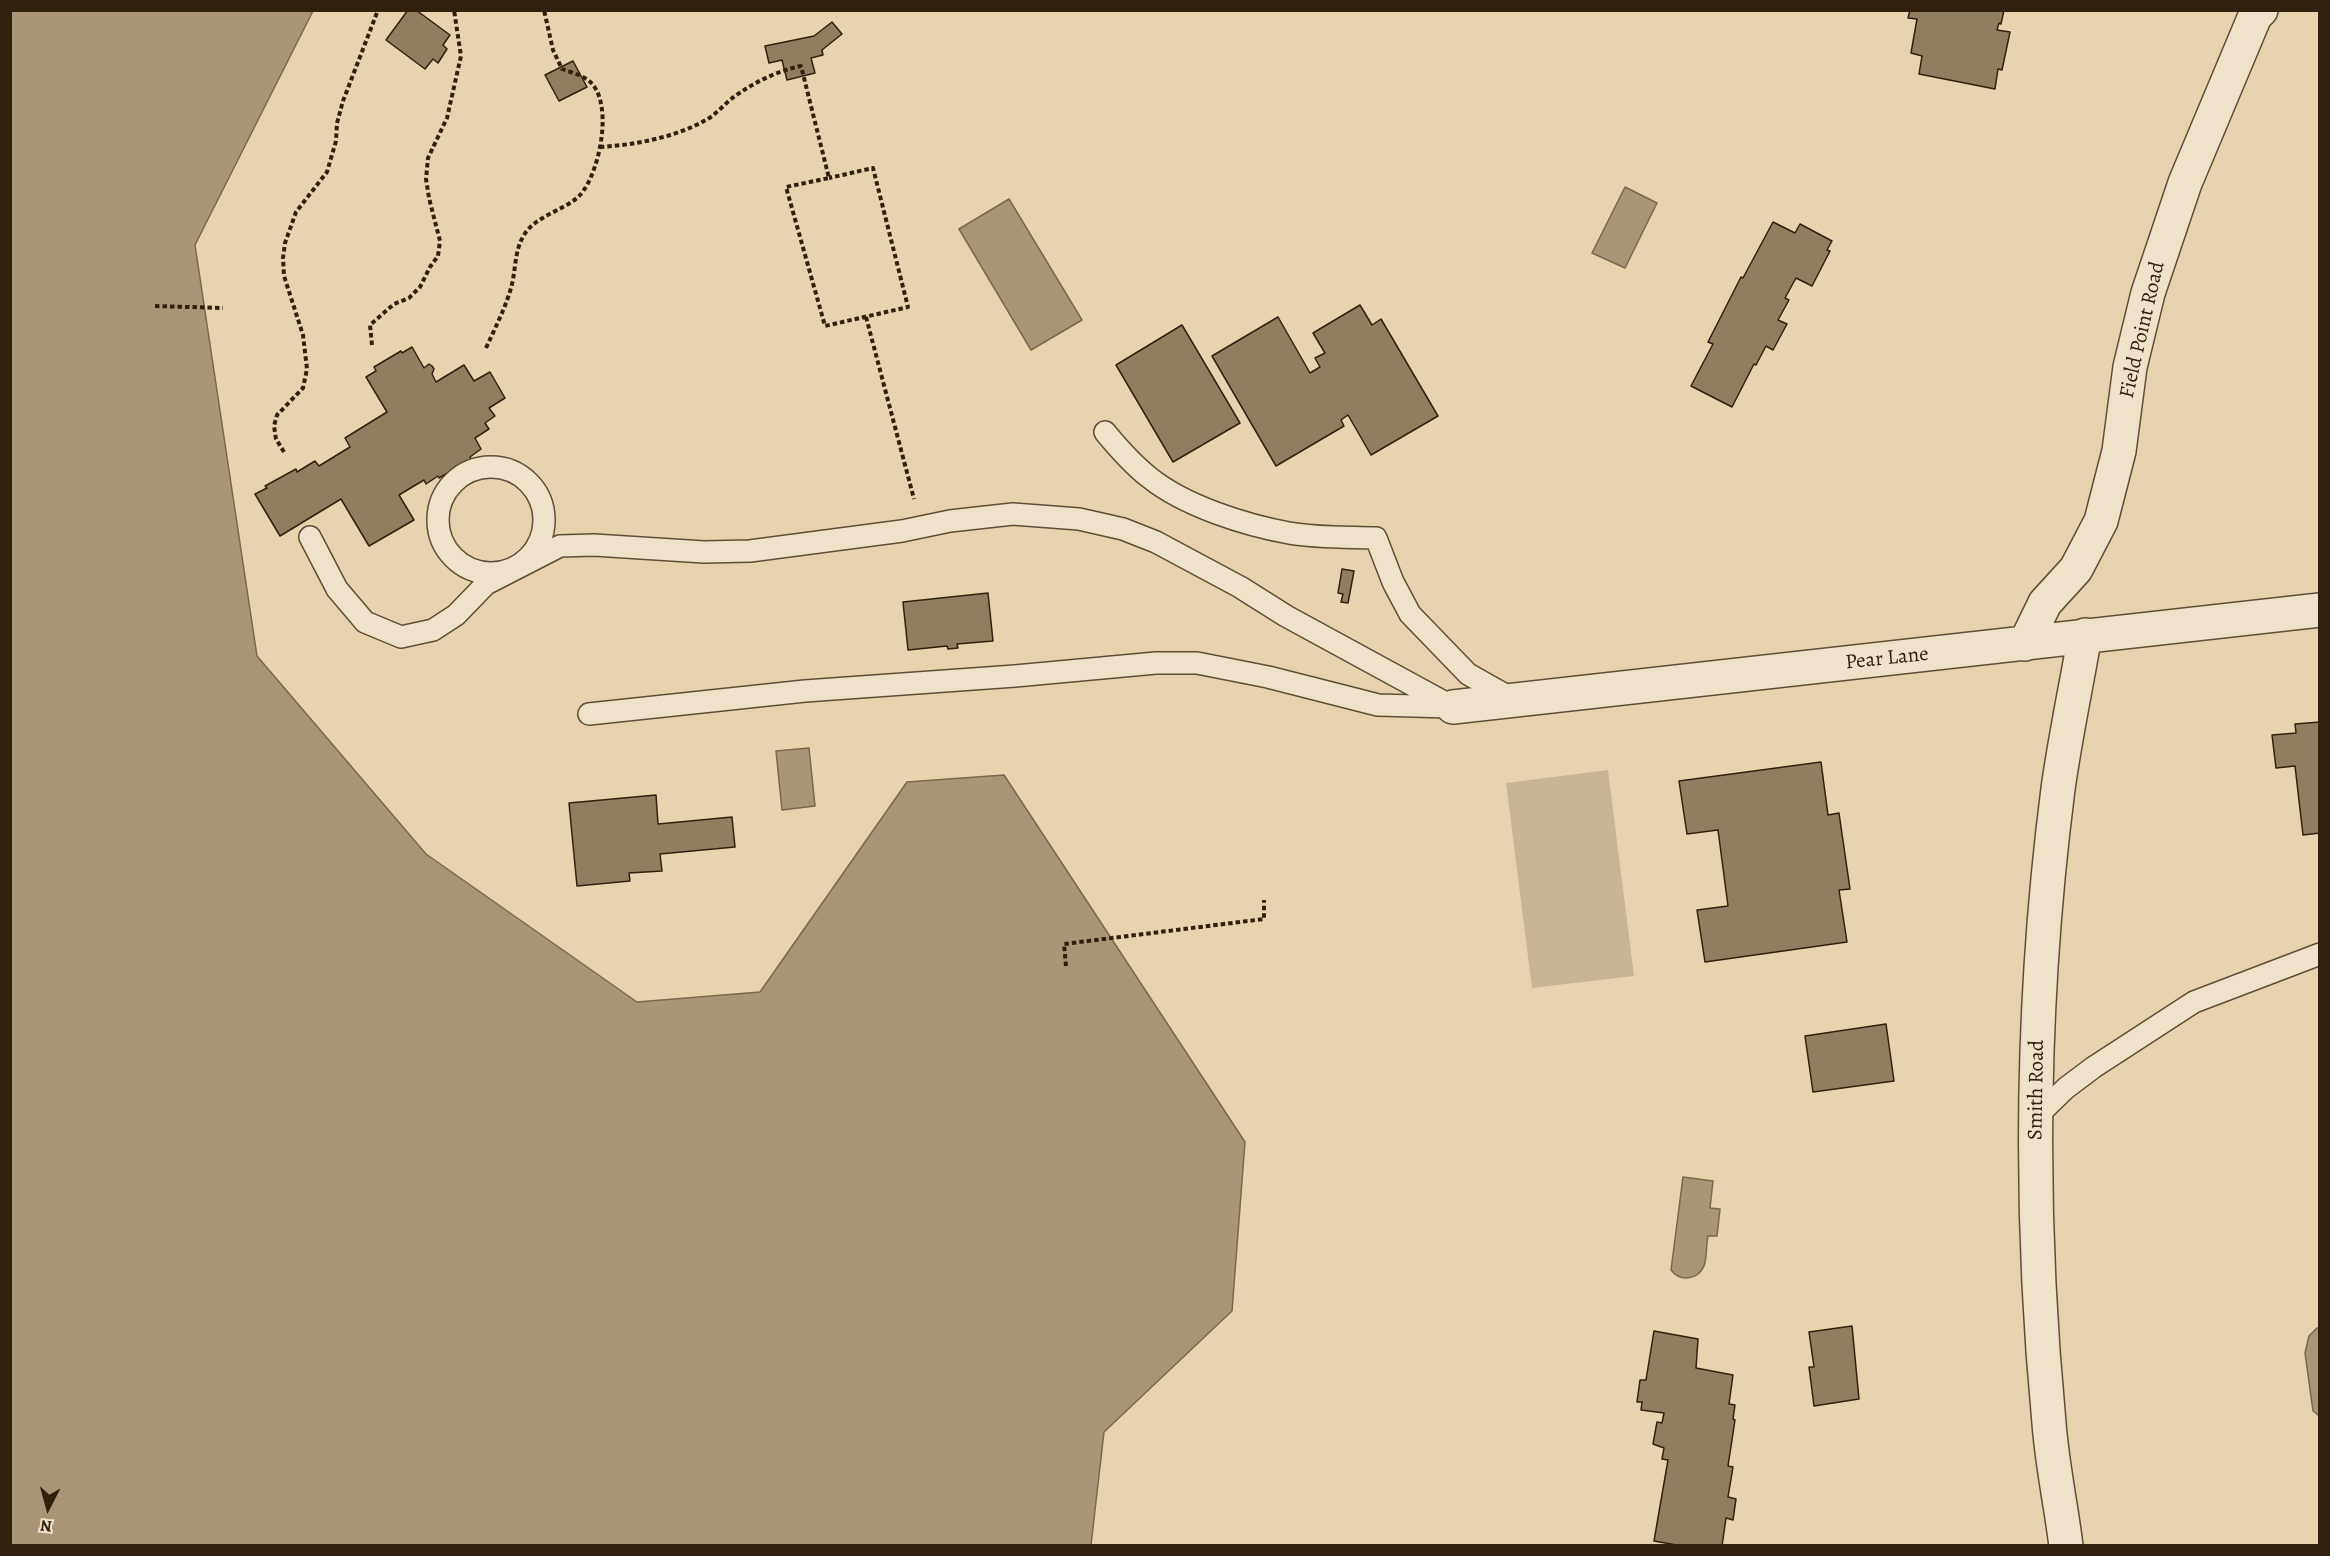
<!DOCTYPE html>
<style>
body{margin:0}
#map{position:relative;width:2330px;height:1556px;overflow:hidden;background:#e7d3ae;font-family:Alegreya,serif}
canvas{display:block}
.frame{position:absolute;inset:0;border:12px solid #30210f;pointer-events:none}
.north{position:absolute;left:18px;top:1478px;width:60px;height:60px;-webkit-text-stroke:4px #efe2ca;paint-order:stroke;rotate:186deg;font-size:16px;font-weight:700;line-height:24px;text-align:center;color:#30210f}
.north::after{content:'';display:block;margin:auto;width:21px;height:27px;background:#30210f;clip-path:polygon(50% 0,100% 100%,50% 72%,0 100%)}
</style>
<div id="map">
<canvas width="2330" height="1556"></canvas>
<div class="frame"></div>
<div class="north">N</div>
</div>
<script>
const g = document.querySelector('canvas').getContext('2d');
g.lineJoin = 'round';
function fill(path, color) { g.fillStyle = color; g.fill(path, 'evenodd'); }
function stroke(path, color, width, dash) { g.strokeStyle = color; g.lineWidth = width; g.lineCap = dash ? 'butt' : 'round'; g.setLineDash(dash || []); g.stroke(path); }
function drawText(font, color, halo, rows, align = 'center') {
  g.font = font + ' Alegreya,serif'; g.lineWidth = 6; g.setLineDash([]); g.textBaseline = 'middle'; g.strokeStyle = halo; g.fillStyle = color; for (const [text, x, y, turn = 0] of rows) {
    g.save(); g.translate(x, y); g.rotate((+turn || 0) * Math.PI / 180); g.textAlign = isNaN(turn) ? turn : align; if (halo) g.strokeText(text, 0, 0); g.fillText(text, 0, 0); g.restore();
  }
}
const green = new Path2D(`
 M1608 770 1634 976 1532 988 1506 783Z`);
const water = new Path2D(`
 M11 10 313 11 195 245 257 656 426 854 637 1002 760 992 907 782 1004 775 1245 1142 1232 1311 1104 1432 1091 1545H11Z
 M1625 187 1657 203 1625 268 1592 253Z
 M1009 199 1082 320 1031 350 959 229Z
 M809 748 815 806 782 810 776 751Z
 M1683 1177 1713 1181 1710 1208 1720 1209 1717 1236H1708C1706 1245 1707 1258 1704 1266 1698 1280 1680 1282 1671 1270Z
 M2317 1328H2319V1416L2313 1411 2305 1353 2309 1336Z`);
const building = new Path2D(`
 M408 10H416L450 35 443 45 447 49 438 63 433 59 425 69 386 40Z
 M1910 10H2004L2001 24 1999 23 1997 30 2010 32 2002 70 1998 69 1995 89 1919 74 1922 56 1911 53 1917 19 1908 18Z
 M832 22 842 34 822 50 823 55 811 58 815 73 787 80 782 60 769 63 765 46 814 36Z
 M573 61 587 87 559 101 545 75Z
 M1773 222 1795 233 1800 224 1832 241 1827 250 1830 251 1812 286 1796 278 1785 298 1789 300 1778 320 1787 324 1773 350 1766 346 1756 365 1754 364 1732 407 1691 386 1713 344 1708 342 1741 277 1743 278Z
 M1360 305 1372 325 1381 319 1438 416 1371 455 1348 415 1341 420 1344 426 1276 466 1212 356 1278 317 1310 373 1320 367 1315 358 1325 353 1313 333Z
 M1182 325 1240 423 1173 462 1116 365Z
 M412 347 424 368 429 364 432 366 434 369 432 374 436 382 464 365 474 381 490 372 505 398 489 408 495 416 485 423 489 429 475 438 481 449 470 457 471 459 439 478 438 476 426 484 424 480 399 495 414 520 369 546 341 499 280 536 255 494 267 488 265 486 296 469 297 472 315 461 319 466 350 447 345 438 387 412 366 377 376 371 374 367 401 351 402 353Z
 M1342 569 1354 571 1348 603 1341 602 1343 594 1338 593Z
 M988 593 993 641 957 644 958 648 948 649 947 646 908 650 903 602Z
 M2320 722V833L2303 835 2295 766 2276 768 2272 735 2296 733 2295 724Z
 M1821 762 1828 815 1839 813 1850 889 1839 890 1847 942 1705 962 1697 910 1728 906 1718 830 1687 834 1679 781Z
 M656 795 658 824 732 817 735 847 660 854 662 871 629 873 630 881 577 886 569 803Z
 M1886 1024 1894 1081 1813 1092 1805 1036Z
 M1852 1326 1859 1399 1814 1406 1809 1367H1814L1809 1332Z
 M1654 1331 1698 1339 1696 1368 1733 1375 1729 1404 1735 1405 1733 1419 1735 1420 1728 1466 1733 1467 1728 1497 1736 1499 1733 1520 1726 1518 1722 1546H1682L1654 1541 1668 1460 1662 1459 1664 1448 1653 1444 1657 1422 1662 1423 1664 1413 1641 1410 1642 1402H1637L1640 1380H1646Z`);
const path = new Path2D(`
 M600 147C635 145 676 137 706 120 717 114 725 103 735 96 755 82 777 71 801 66L829 178 786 187 825 326 908 307 873 168 829 178
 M155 306 223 308
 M866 317 914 499
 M372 345 370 325 394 304 409 298 420 287 430 267 438 256 440 241 429 198 426 179 428 158 447 118 461 56 454 10
 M486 348C495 328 505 309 511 288 516 271 514 251 524 235 536 215 566 210 580 195 600 173 615 100 588 80 581 75 570 72 562 69L553 50 544 10
 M284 452 276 439 274 426 277 415 303 388 307 369 303 335 284 276 283 258 285 243 296 212 327 172 336 141 337 123 343 101 378 10
 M1066 966 1064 944 1264 919V900`);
const lane = new Path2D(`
 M1105 432C1119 449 1133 465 1150 478 1185 506 1245 525 1289 533 1317 538 1347 537 1376 538L1393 582 1410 614 1468 674 1514 700
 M438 520a53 53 0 1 1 106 0a53 53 0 1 1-106 0Z
 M310 537 337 589 365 622 401 637 433 630 456 615 486 584 560 546 594 545 704 552 750 551 902 531 950 521 1013 514 1079 519 1123 529 1156 542 1240 587 1286 616 1453 707
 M589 714 805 691 1015 676 1156 663H1197L1268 677 1378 705 1450 707
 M2035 1118 2066 1088 2094 1067 2194 1002 2320 954`);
const street = new Path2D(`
 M2025 644 2045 603 2076 569 2101 521 2119 451 2130 367 2148 293 2185 183 2255 16 2261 10
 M1453 707 2320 610
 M2066 1546C2061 1505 2052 1464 2049 1423 2029 1213 2031 999 2058 789 2065 738 2076 687 2085 635`);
const streetNames = [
 ["Field Point Road",2143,330,-77],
 ["Pear Lane",1887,659,-6],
 ["Smith Road",2037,1090,-89]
];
fill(green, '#c8b593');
fill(water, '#a99678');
stroke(water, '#79674e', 1.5);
fill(building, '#8f7e62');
stroke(building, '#30210f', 1.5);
stroke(lane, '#5e4e37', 24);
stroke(street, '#5e4e37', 36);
stroke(path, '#30210f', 4, [4.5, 3]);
stroke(lane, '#efe2ca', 21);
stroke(street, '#efe2ca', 33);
drawText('21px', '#30210f', '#efe2ca', streetNames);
</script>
